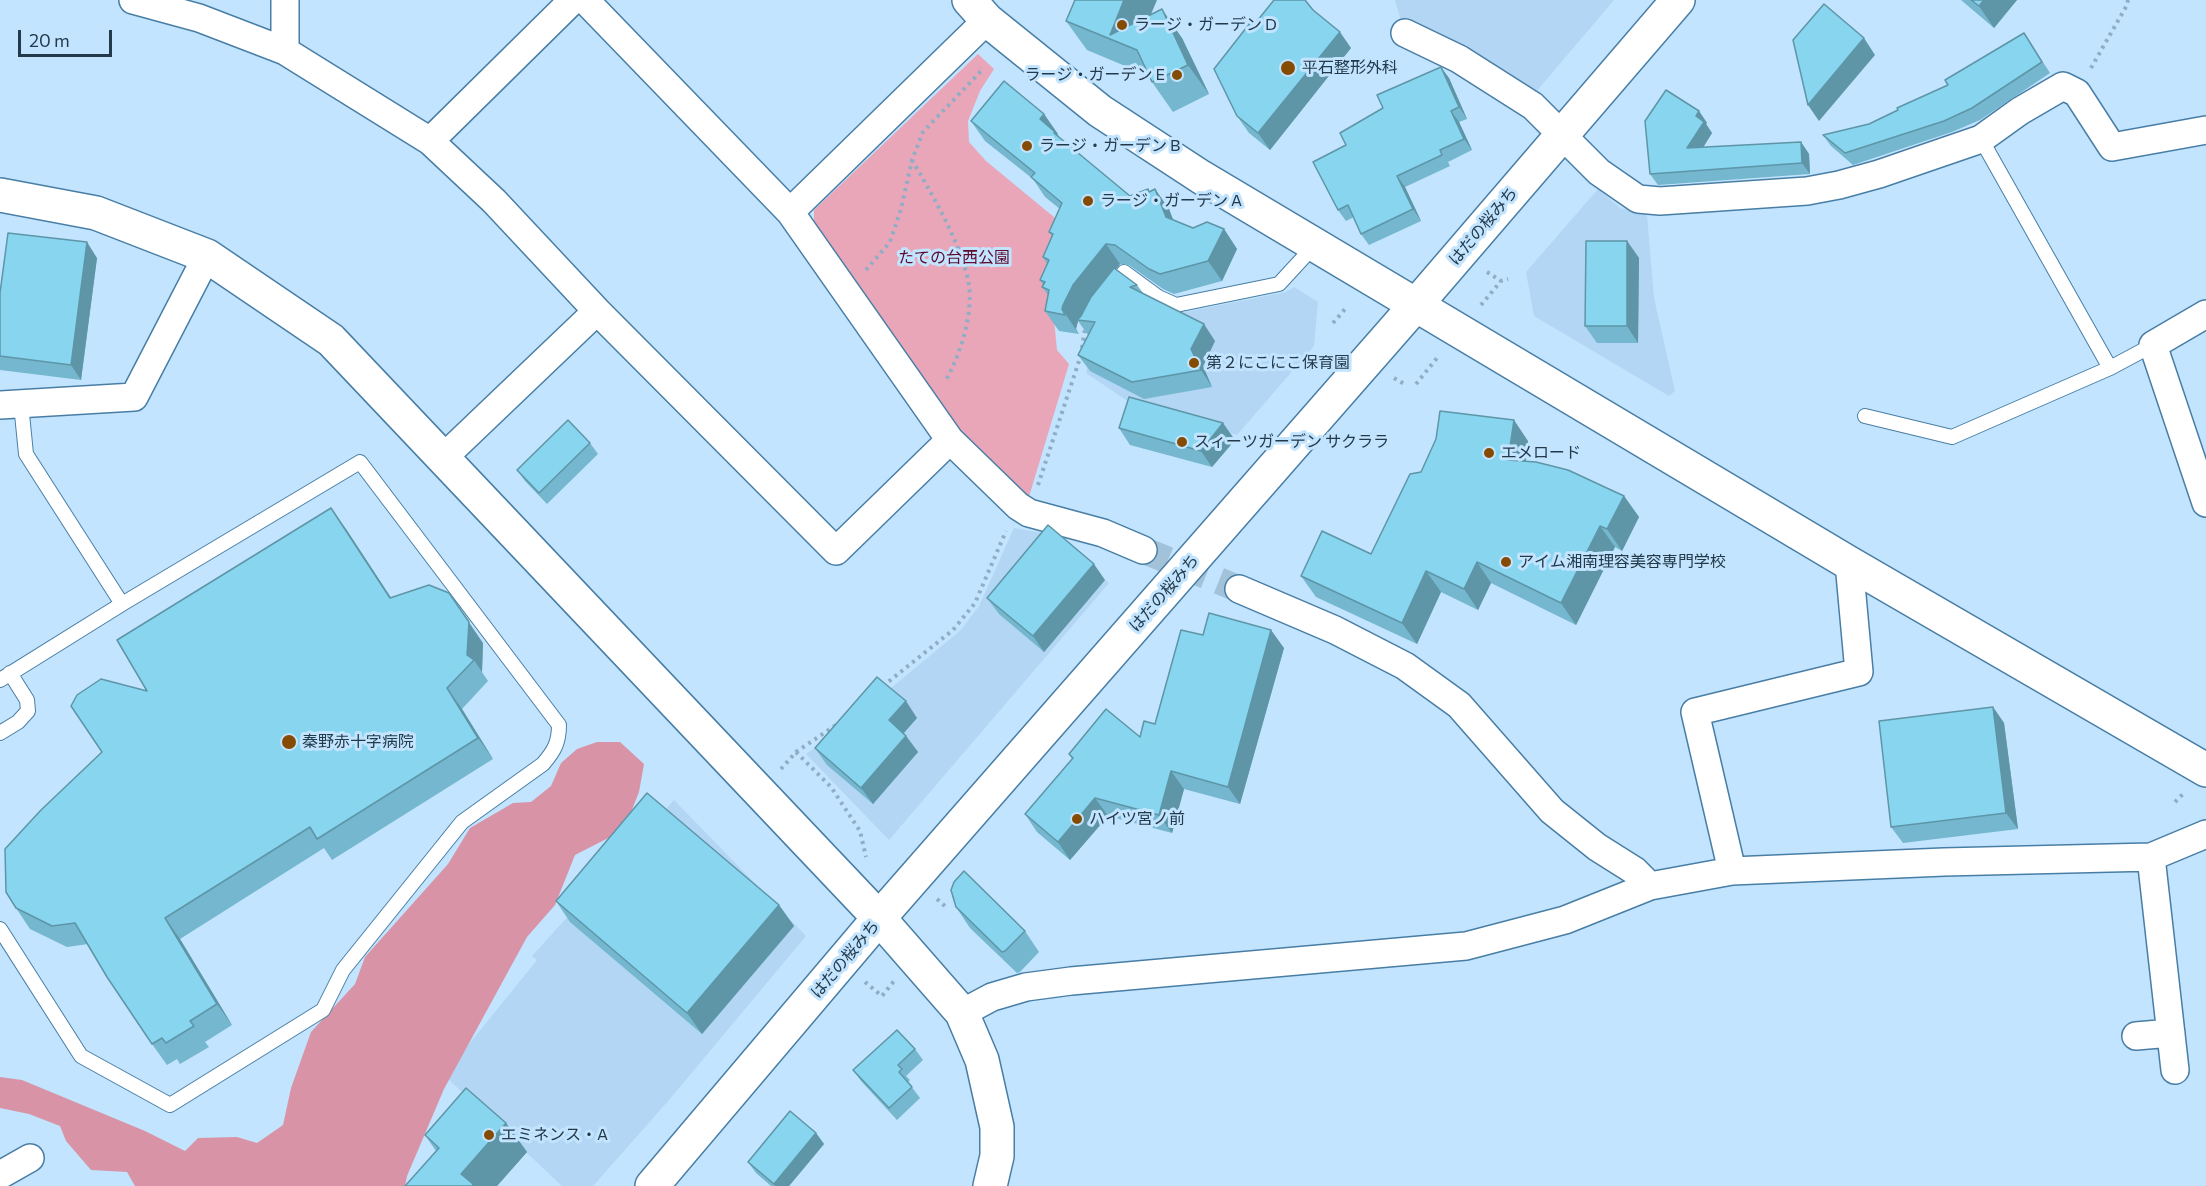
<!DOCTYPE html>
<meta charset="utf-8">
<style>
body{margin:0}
#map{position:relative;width:2206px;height:1186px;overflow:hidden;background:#c2e4fe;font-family:Commissioner,sans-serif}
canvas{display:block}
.scale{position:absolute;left:18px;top:30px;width:94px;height:27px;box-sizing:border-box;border:3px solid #233a4b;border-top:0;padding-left:8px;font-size:18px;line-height:21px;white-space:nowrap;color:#233a4b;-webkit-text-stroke:4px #c2e4fe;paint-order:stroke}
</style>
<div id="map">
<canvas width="2206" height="1186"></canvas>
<div class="scale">20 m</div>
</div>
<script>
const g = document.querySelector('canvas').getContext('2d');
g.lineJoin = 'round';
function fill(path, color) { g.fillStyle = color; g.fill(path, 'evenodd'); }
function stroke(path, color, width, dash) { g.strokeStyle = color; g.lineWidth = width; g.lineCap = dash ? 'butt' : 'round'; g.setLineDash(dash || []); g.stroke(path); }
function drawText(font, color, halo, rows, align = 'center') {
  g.font = font + ' Commissioner,"Noto Sans JP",sans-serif'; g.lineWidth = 6; g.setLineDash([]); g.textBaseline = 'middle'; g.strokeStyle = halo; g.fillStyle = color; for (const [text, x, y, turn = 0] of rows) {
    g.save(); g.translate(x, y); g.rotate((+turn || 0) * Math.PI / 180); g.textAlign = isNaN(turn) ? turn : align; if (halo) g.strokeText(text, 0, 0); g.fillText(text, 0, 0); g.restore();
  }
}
const built = new Path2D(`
 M1395 0H1614L1535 93 1401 21Z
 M1598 189 1620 208 1647 215 1654 298 1675 391 1669 396 1534 316 1526 272Z
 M1294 287 1318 302 1314 346 1237 435 1132 404 1086 373 1091 353 1175 314 1286 292Z
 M1014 528 1048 534 1109 583 889 840 806 754 838 732 961 630 979 606Z
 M674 800 806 936 669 1100 593 1186H562L444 1075 537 960 532 956Z`);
const green = new Path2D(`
 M978 54 994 69 980 91 968 121 969 142 986 161 1066 227 1049 270 1057 350 1069 364 1028 500 961 434 814 222V210Z`);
const forest = new Path2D(`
 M597 742H620L644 764 639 792 624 830 575 855 555 905 527 937 444 1089 407 1176 405 1186H135L127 1172 91 1170 66 1141 60 1126 29 1114 0 1108V1077L22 1080 145 1131 185 1151 198 1138 237 1137 257 1143 283 1125 291 1088 311 1032 355 984 365 957 448 864 470 828 513 803 531 802 551 786 561 763 577 749Z`);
const minorTunnel = new Path2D(`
 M1143 550 1239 589`);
const path = new Path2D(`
 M2091 68 2127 5 2128 0
 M912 160C933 196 962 245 969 285 973 316 960 355 945 382
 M866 270 890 242 901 209 912 160 923 132 982 70 980 68
 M1487 272 1501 281
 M1481 305 1501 281 1508 279
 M1333 323 1346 308
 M1082 348 1085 329
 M1394 378 1406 385
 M1416 384 1437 358
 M1038 485 1081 355
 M883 686 953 630 975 603 1006 531
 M796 752 831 787 860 831 866 857
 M781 769 796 752 836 725
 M2175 802 2183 794
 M937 899 945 906
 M865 982 882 996 894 981`);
const service = new Path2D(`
 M1981 139 2110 368
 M1112 287 1124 272 1158 297 1176 305 1279 284 1314 246
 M1865 416 1952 437 2110 368 2153 345
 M0 680 122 604 26 454 21 404
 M0 733 18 722 28 711 27 700 10 673
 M0 929 81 1056 170 1105 323 1010 343 970 462 822 543 764C554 751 559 743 559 725L360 462 122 604`);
const minor = new Path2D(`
 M133 0 199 18 285 51 430 141 494 201 597 311 836 551 950 440
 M585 0 790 212 950 440 1018 506 1029 513 1103 533 1143 550
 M1405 33 1459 59 1533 106 1599 172 1638 199 1660 201 1807 191 1839 185 1879 174 1981 139 2020 111 2063 86 2077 93 2112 147 2206 130
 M285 51V0
 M430 141 573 0
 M790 212 987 20
 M2206 314 2153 345 2206 503
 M0 405 134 397 207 256
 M443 458 597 311
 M1239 589 1335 630 1405 666 1459 705 1552 811 1597 847 1635 871 1650 886
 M2151 857 2175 1070
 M1732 871 1695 712 1859 672 1849 563
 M962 1013 992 997 1026 987 1071 981 1466 946 1565 920 1650 886 1732 871 1944 862 2151 857 2206 834
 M2136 1036 2171 1033
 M0 1175 30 1158`);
const tertiary = new Path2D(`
 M969 0 987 20 1100 111 1201 177 1849 563 2206 770
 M0 195 96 213 207 256 331 340 879 918 962 1013 982 1060 997 1127V1156L990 1186`);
const primary = new Path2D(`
 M652 1186 879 918 1415 306 1678 0`);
const wall = new Path2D(`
 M1961 0H2017L1994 28Z
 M1313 10 1351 48 1270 150 1249 133 1237 116 1253 26Z
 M1151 15 1182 38 1209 94 1173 112 1152 82 1149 76 1087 50 1066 21Z
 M2024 33 2050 73 1980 120 1952 132 1853 165 1831 146 1823 135 1869 124 1898 110 1948 85Z
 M1449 78 1467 119 1459 122 1472 150 1448 162 1450 166 1405 187 1421 221 1369 245 1361 234 1354 217 1346 221 1338 210 1346 145Z
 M1699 111 1707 123 1706 124 1712 133 1703 148 1801 142 1809 154 1810 174 1658 185 1650 174Z
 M1044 114 1060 138 1130 196 1150 192 1155 189 1169 209 1173 220 1193 228 1224 229 1237 249 1222 281 1174 294 1163 289 1129 265 1120 264 1116 269 1137 285 1143 293 1215 341 1203 366 1212 387 1144 399 1090 371 1078 355 1088 335 1078 321 1076 329 1079 334 1059 331 1045 311 1048 295 1042 287 1043 285 1040 280 1047 264 1043 257 1052 236 1049 232 1060 209 1045 197 1033 179 985 141 971 121Z
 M1627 241 1639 258 1638 343H1597L1585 326Z
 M97 258 81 380 0 370V293Z
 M1119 428 1235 440 1212 467 1130 445Z
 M1528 441 1526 461 1624 496 1639 517 1622 551 1615 547 1576 625 1491 583 1478 610 1441 592 1417 644 1316 597 1301 576 1371 554 1421 472Z
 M590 443 598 454 547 504 525 481 517 470Z
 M346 529 391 598 483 643 482 672 488 681 462 709 493 759 332 860 324 848 180 939 232 1025 205 1042 209 1047 180 1064 177 1059 167 1065 152 1044 88 944 67 947 30 929 16 908 147 691Z
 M1105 580 1044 652 999 614 987 598Z
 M1203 635 1284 648 1240 804 1184 789 1172 833 1108 816 1070 860 1037 832 1025 814 1072 759 1069 754 1140 737 1155 724Z
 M1993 707 2004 723 2018 829 1903 843 1891 827Z
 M917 718 904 733 918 752 873 804 827 765 815 748Z
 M556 901 779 905 794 926 702 1034 570 922Z
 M956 907 1025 931 1039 952 1020 972 1017 973 970 928Z
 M915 1049 923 1060 906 1076 910 1080 908 1082 920 1098 897 1120 861 1081 853 1070Z
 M506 1123 527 1152 497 1186H405L436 1151 425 1135Z
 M816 1133 824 1144 789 1186H771L756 1173 748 1162Z`);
const shadedWall = new Path2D(`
 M1124 0H1157L1136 50 1110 35Z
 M1984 0H2017L1994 28 1979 6Z
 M1162 9 1182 38 1209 94 1188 65Z
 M1340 32 1351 48 1270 150 1258 133Z
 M1864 38 1875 55 1819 121 1808 105Z
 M1441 67 1449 78 1467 119 1459 107Z
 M1451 111 1459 122 1472 150 1464 139Z
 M1699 111 1707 123 1706 124 1712 133 1695 160 1687 148 1696 116Z
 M1044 114 1058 134 1057 135 1069 152 1040 119Z
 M1801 142 1809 154 1810 174 1802 163Z
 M1397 176 1405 187 1421 221 1413 209Z
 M1155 189 1169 209 1180 237 1166 217Z
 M1224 229 1237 249 1222 281 1208 261Z
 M1627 241 1639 258 1638 343 1627 326Z
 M87 242 97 258 81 380 71 365Z
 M1106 244 1120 264 1087 305 1079 320H1077L1078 321 1076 329 1079 334 1062 309 1063 305 1073 285Z
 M1204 324 1215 341 1203 366 1212 387 1201 370 1191 349Z
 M1514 420 1528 441 1523 481 1508 460Z
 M1223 423 1235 440 1212 467 1201 451Z
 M1624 496 1639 517 1622 551 1607 529Z
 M331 508 346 529 405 619 390 598Z
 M1600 526 1615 547 1576 625 1561 603Z
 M1477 562 1491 583 1478 610 1464 589Z
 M1094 564 1105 580 1044 652 1033 636Z
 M1426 571 1441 592 1417 644 1402 623Z
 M449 593 483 643 482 672 474 660 467 655Z
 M1271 630 1284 648 1240 804 1228 787Z
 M447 688 462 709 493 759 478 738Z
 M906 701 917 718 900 737 889 720Z
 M1993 707 2004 723 2018 829 2006 813Z
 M906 736 918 752 873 804 861 788Z
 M1171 771 1184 789 1172 833 1159 815Z
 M1095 798 1108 816 1070 860 1058 842Z
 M779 905 794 926 702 1034 687 1013Z
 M165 918 180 939 232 1025 217 1004Z
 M506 1123 527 1152 497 1186H470L461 1174Z
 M816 1133 824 1144 789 1186H775L774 1184Z`);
const building = new Path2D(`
 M1075 0H1124L1110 35 1162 9 1188 65 1152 82 1137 50 1066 21Z
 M1274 0H1305L1313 10 1340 32 1258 133 1237 116 1214 69 1250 23 1253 26Z
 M1971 0H1984L1979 6Z
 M1824 4 1864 38 1808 105 1793 40Z
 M2024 33 2042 62 1972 108 1944 121 1845 153 1823 135 1869 124 1898 110 1897 108 1948 85 1945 80Z
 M1441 67 1459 107 1451 111 1464 139 1440 150 1442 155 1397 176 1413 209 1361 234 1348 205 1338 210 1313 162 1346 145 1340 133 1383 108 1377 95Z
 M1004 81 1044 114 1040 119 1055 132 1054 133 1130 196 1148 189 1149 192 1155 189 1166 217 1193 228 1207 222 1224 229 1208 261 1160 274 1149 269 1115 245 1106 244 1073 285 1063 305 1062 309 1065 315 1045 311 1049 290 1042 287 1045 282 1040 280 1049 260 1043 257 1053 234 1049 232 1062 203 1031 177 1035 173 971 121Z
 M1666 90 1699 111 1696 116 1704 122 1687 148 1801 142 1802 163 1650 174 1645 121Z
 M8 233 87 242 71 365 0 356V293Z
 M1586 241H1627V326H1585Z
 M1114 268 1137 285 1130 287 1204 324 1191 349 1201 370 1132 382 1078 355 1095 322 1077 320 1081 316 1091 297Z
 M1129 397 1223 423 1201 451 1119 428Z
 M1440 411 1514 420 1508 460 1536 462 1568 470 1624 496 1607 529 1600 526 1561 603 1477 562 1464 589 1426 571 1402 623 1301 576 1322 531 1371 554 1410 474 1421 472 1436 439Z
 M568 420 590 443 539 493 517 470Z
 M331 508 390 598 429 585 449 593 469 622 467 655 474 660 447 688 478 738 317 839 310 827 165 918 217 1004 190 1021 194 1026 166 1043 162 1038 152 1044 107 977 75 923 52 926 16 908 6 892 5 849 41 810 102 752 71 706 77 695 101 679 147 691 117 640Z
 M1048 525 1094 564 1033 636 987 598Z
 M1209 613 1271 630 1228 787 1171 771 1159 815 1095 798 1058 842 1025 814 1073 758 1069 754 1106 709 1140 737 1144 721 1155 724 1181 630 1203 635Z
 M877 677 906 701 889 720 906 736 861 788 815 748Z
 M1993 707 2006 813 1891 827 1879 721Z
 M647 793 779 905 687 1013 556 901Z
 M964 871 1025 931 1005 951 1002 952 956 907 951 890 954 882Z
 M897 1030 915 1049 898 1065 902 1069 899 1072 912 1087 889 1108 853 1070Z
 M466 1088 506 1123 461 1174 473 1184 472 1186H405L439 1148 425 1135Z
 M790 1111 816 1133 774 1184 748 1162Z`);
const markers = [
 [1122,25,6,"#864b03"],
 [1288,68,8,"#864b03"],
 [1177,75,6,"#864b03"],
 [1027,146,6,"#864b03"],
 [1088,201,6,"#864b03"],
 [1194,363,6,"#864b03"],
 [1182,442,6,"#864b03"],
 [1489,453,6,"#864b03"],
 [1506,562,6,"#864b03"],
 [289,742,8,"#864b03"],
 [1077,819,6,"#864b03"],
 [489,1135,6,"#864b03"]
];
const poiNames = [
 ["ラージ・ガーデン D",1134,25],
 ["平石整形外科",1302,68],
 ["ラージ・ガーデン E",1165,75,"right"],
 ["ラージ・ガーデン B",1039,146],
 ["ラージ・ガーデン A",1100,201],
 ["第２にこにこ保育園",1206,363],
 ["スィーツガーデン サクララ",1194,442],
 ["エメロード",1501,453],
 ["アイム湘南理容美容専門学校",1518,562],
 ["秦野赤十字病院",302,742],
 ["ハイツ宮ノ前",1089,819],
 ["エミネンス・A",501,1135]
];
const streetNames = [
 ["はだの桜みち",1483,226,-50],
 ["はだの桜みち",1164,593,-49],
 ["はだの桜みち",845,959,-50]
];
const parkNames = [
 ["たての台西公園",954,258]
];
fill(built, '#b2d6f4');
fill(green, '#e9a6b8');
fill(forest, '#d894a6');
stroke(minorTunnel, '#a2c2da', 27, [27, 14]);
stroke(service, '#487ea5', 16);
stroke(minor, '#487ea5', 30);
stroke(tertiary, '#487ea5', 36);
stroke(primary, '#487ea5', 36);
stroke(path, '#8fadc5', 4, [3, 4.5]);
stroke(service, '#fff', 14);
stroke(minor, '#fff', 27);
stroke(tertiary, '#fff', 33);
stroke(primary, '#fff', 33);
fill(wall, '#74b7ce');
fill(shadedWall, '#5e95a7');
fill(building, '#87d5ef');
stroke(building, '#5e95a7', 1.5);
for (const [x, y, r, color] of markers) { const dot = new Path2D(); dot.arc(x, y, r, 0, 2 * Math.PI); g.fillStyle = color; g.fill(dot); stroke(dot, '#c2e4fe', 2); }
drawText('16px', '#233a4b', '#c2e4fe', poiNames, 'left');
drawText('16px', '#233a4b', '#c2e4fe', streetNames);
drawText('16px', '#5c0a2d', '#c2e4fe', parkNames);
</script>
